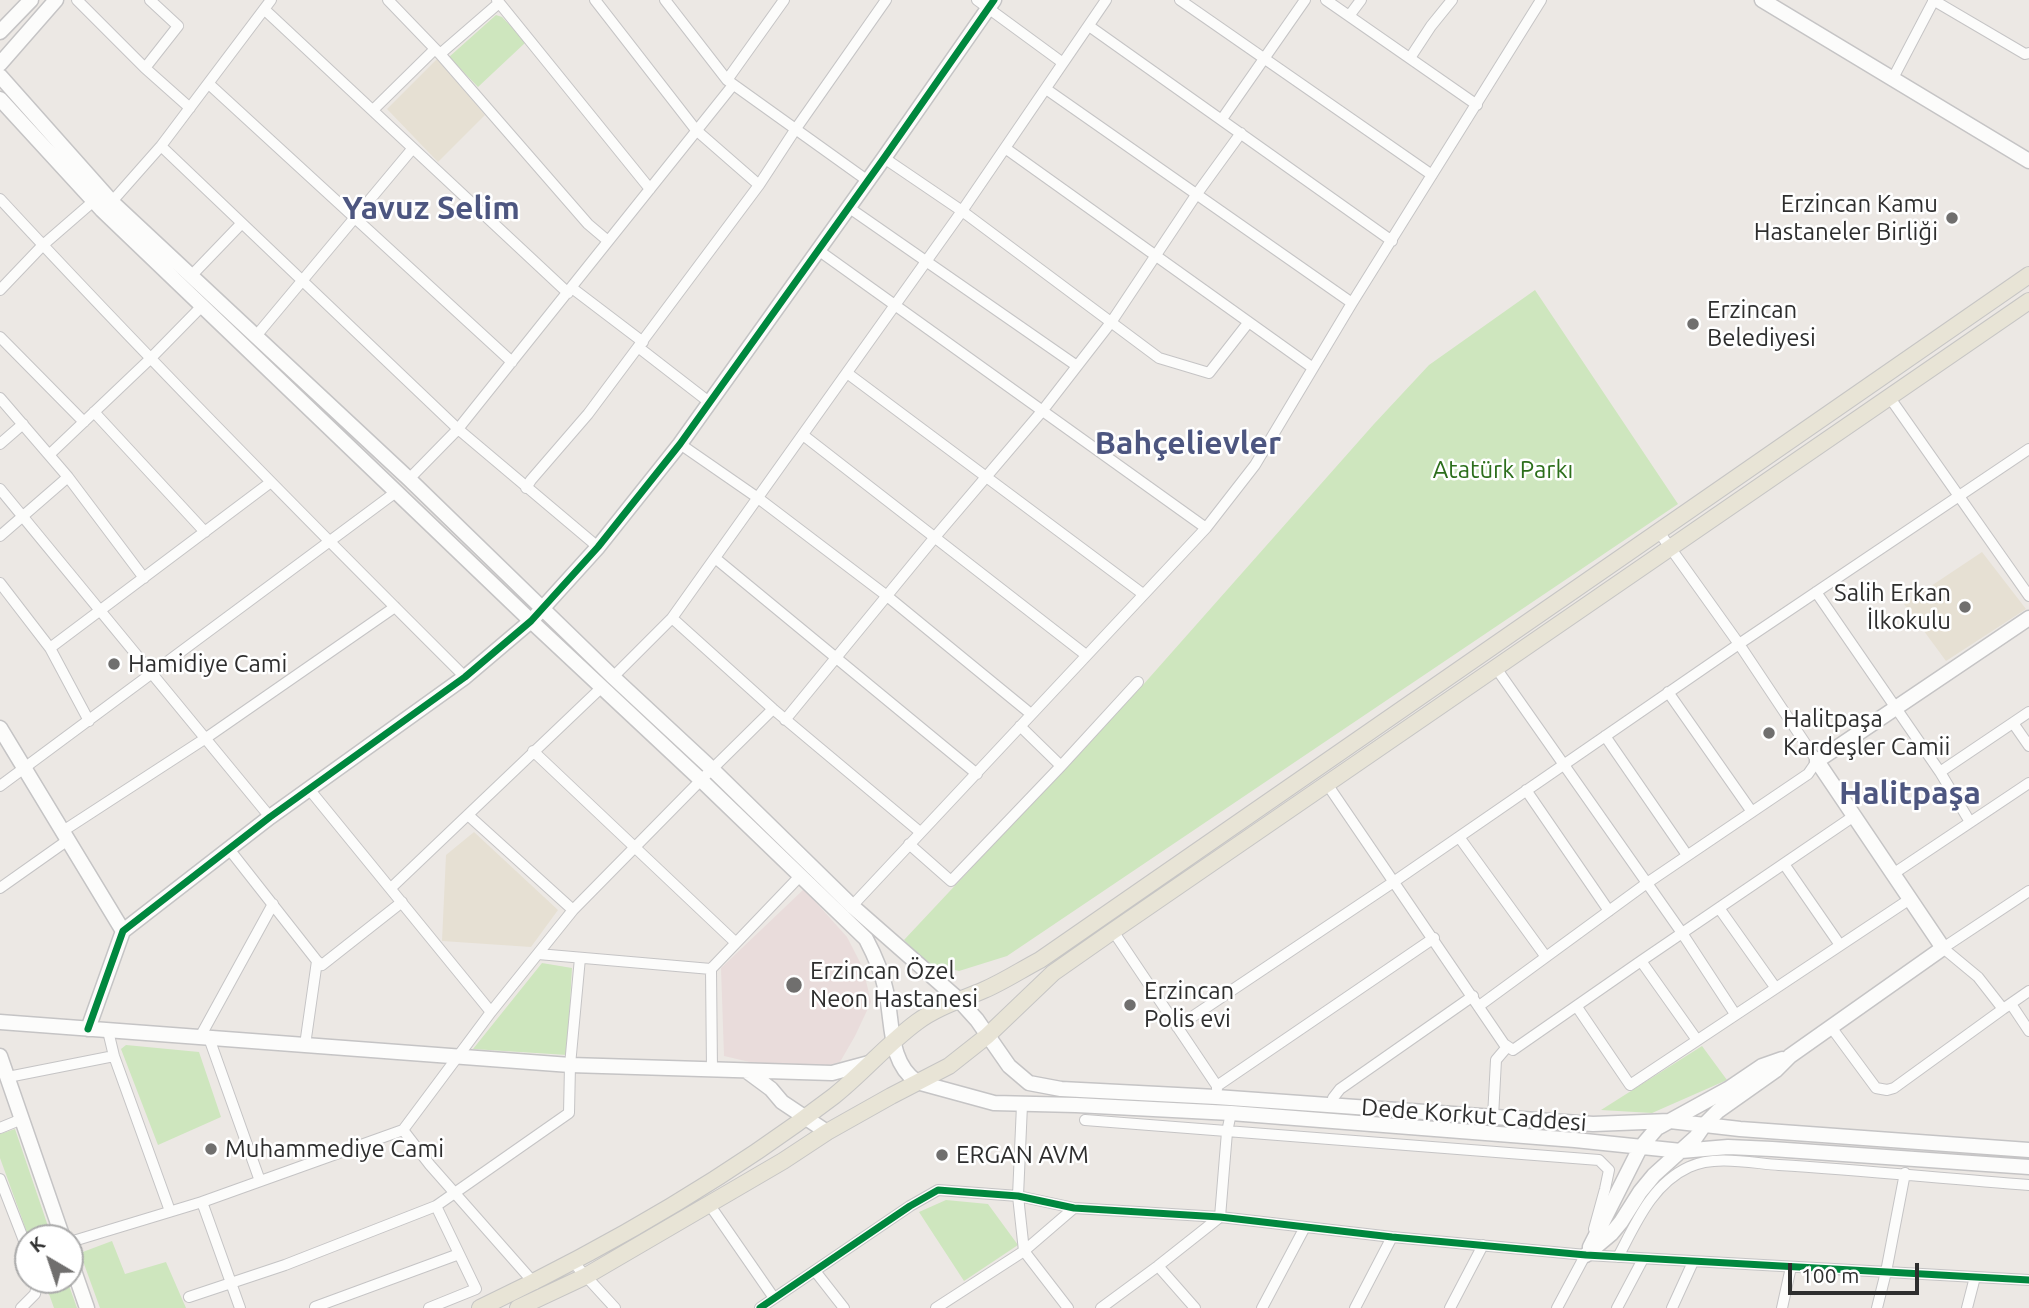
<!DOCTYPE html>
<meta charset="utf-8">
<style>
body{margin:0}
#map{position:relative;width:2029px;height:1308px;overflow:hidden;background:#ece8e4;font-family:Ubuntu,sans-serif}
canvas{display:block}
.north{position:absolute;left:14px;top:1224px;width:70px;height:70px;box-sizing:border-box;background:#fff;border:2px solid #ababab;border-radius:50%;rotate:321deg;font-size:19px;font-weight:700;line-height:28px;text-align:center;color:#2e2e2e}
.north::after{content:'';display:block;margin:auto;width:24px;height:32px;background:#706f6e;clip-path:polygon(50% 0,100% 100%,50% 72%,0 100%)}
.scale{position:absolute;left:1788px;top:1263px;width:131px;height:32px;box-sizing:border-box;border:4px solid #2e2e2e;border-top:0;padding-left:9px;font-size:21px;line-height:24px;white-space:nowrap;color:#2e2e2e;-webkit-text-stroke:5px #fff;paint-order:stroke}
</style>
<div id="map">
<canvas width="2029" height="1308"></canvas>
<div class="north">K</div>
<div class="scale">100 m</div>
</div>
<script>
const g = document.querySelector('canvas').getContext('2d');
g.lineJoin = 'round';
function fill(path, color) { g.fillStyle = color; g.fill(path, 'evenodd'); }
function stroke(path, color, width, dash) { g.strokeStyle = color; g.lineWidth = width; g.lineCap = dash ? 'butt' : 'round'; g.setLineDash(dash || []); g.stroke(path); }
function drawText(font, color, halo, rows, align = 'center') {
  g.font = font + ' Ubuntu,sans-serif'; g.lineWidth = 5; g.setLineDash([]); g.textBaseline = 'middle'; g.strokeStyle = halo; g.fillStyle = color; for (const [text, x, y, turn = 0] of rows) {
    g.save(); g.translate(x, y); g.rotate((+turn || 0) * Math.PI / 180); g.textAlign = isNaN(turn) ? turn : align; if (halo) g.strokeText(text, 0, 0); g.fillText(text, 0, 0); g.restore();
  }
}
const education = new Path2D(`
 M437 59 485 115 438 162 387 109Z
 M1982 552 2026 609 1946 661 1904 604Z
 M474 832 558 910 531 947 442 941 446 855Z`);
const medical = new Path2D(`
 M804 889 847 937 863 968 871 1002 855 1036 840 1062 826 1066 754 1063 724 1056 721 968Z`);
const green = new Path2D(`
 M496 15 502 17 526 42 478 87 449 57Z
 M1535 290 1678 504 1007 956 959 971 926 963 904 940 1142 686 1374 424 1429 365Z
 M542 963 572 968 567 1055 473 1049Z
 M126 1045 199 1052 221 1117 158 1145 121 1049Z
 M1702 1046 1727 1080 1652 1113 1601 1110Z
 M15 1129 52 1238H29L0 1158V1134Z
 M946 1200 988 1204 1018 1245 964 1281 919 1212Z
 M112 1241 125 1274 166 1262 186 1308H100L80 1253Z
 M44 1280H67L77 1308H54Z`);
const street = new Path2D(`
 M77 0 145 68 190 108
 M388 0 440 54 588 224 608 241
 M497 0 650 189
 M595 0 696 130 759 185
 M665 0 727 80 868 181
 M977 0 1063 63
 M1180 0 1432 175
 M1326 0 1477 105
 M1933 0 2025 54 2029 53
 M265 10 568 293
 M1349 16 1361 0
 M1089 26 1392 241
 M440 54 499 3
 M1410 58 1431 26 1452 0
 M145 68 178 26 150 0
 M727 80 784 0
 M1892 80 1934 0
 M209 84 512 362
 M1046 89 1352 303
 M373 110 435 49
 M1222 119 1305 0
 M161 146 458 429 598 547
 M1005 148 1313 368
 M884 158 962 211 1159 358 1209 373 1248 323
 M0 199C151 362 307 520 465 677
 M108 206 161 146 271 0
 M848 207 1077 366
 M818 250 1206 528
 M191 276 241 224
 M572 288 643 342
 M0 290 43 245 96 199
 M256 336 413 148
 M0 337 84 422
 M638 347 709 402
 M847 373 1143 594
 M0 398 68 477 144 578
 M1890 398 2029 596
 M94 412 205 532
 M803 435 1086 655
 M0 444 23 424
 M680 444 758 498 887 596 1031 714
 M49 455 150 359 202 306
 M409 479 458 429 733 85
 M526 488 531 480 588 414 759 185 795 130 886 0
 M0 489 270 817
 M0 536 68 477
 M715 558 977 774
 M0 583 50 648 89 721
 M1816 592 1940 772 1970 822
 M672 618 773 709 920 832
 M50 648 271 482
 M1496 668 1682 933 1735 1014
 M613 677 672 618 962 211 1106 0
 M1668 692 1752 812
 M785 720 935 537 1043 410 1112 321 1196 195 1241 133
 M2013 723 2029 746
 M1020 726 1061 766
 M1605 736 1687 855
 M533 751 735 942
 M1940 772 2029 712
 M1327 784 1504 1044 1513 1050 1641 961 1854 816
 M0 786 396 492
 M309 789 491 1012
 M1526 790 1609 911
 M468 815 573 910
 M63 831 206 738 395 607
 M1459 837 1546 957
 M909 844 951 881 1061 766 1138 682
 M229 849 317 961 322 965 402 902
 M1784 864 1840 945
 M1893 874 2029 783
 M0 888 68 840
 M391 888 602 687
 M2029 891 1943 948 1978 977 2003 1009 2029 991
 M852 906 1206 528 1255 465 1352 303 1541 0
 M1719 908 1775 987
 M1113 931 1217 1086V1089
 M538 954 711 969
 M1641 961 1697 1040
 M2011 1004 2029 1031
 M1479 1006 1647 883 1808 774 1817 761 1739 644 1659 532
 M1577 1007 1630 1085 1910 899
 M1177 1027 1395 881 1739 644 2029 449
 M1831 1027 1876 1088 1887 1090 1894 1088 2003 1009
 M108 1031 114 1056 170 1211
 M200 1037 273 904
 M209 1038 260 1181
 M305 1045 317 961
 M712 1070 711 969 801 875
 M8 1077 114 1056
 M1217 1086 1434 938
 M1022 1105 1018 1196 1024 1251 1068 1308
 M1332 1106 1333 1098 1340 1089 1473 996
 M1493 1117 1496 1060 1507 1047
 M1085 1120 1599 1160 1609 1170 1605 1189 1594 1229
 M0 1128 22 1119
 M403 1130 430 1165 535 1284
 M0 1179 28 1251
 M202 1202 240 1308
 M709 1204 774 1298
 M70 1242 202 1202 403 1130 491 1012 573 910 701 780 773 709
 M1618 1257C1636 1223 1652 1184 1689 1167 1715 1155 1751 1163 1779 1165 1863 1170 1946 1179 2029 1185
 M572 1261 615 1308
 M1158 1266 1195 1308
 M815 1271 844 1308
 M189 1297 285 1265 436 1206 569 1113 570 1065 580 958
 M315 1307 459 1254
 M21 1308 35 1294 38 1280
 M429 1308 476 1289 436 1206
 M760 1308 910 1206 938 1190 1018 1196 1074 1208 1220 1217 1392 1237 1586 1255 2029 1280
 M936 1308 1024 1251 1074 1208
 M1101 1308 1158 1266 1220 1217 1227 1132 1231 1113
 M1262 1308 1305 1227
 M1355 1308 1392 1237
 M1450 1308 1483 1245
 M1557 1308 1588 1250
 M1617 1308 1643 1259
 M1672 1308 1693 1262
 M1782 1308 1791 1267
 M1877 1308 1886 1272 1905 1173
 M1967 1308 1975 1277`);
const secondary = new Path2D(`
 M1762 0 2029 161
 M0 32 31 0
 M0 64 56 0
 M0 76 112 202 409 479 613 677 712 769 852 906 958 999 977 1020 1009 1066 1029 1083 1061 1089 1216 1097 1593 1124 1670 1121 1740 1129 2029 1150
 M0 99 102 210 531 621 701 780 866 939C875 956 882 972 886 991 893 1022 888 1062 917 1082L994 1103 1076 1105 1231 1113 1575 1140 1681 1151 1728 1147 1772 1149 2029 1167
 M0 728 123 931
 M0 1022 570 1065 832 1073 869 1063
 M88 1029 123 931 270 817 465 677 531 621 598 547 680 444 884 158 994 0
 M0 1056 63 1238
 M748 1072 771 1089 782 1102 827 1132
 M1590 1247 1640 1148 1657 1128 1728 1089 1762 1066 1782 1059
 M1586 1255 1611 1234 1621 1222 1640 1192 1654 1175 1696 1137 1705 1124 1718 1111 1776 1070 1790 1056 1943 948 1817 761 2029 618
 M70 1259 87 1308`);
const primary = new Path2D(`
 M480 1308C602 1250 727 1178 834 1096 863 1073 887 1044 917 1022 937 1007 961 1000 984 990 1003 982 1021 970 1040 960L2029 275
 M518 1308 586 1276 783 1161 827 1132 891 1096 949 1066 987 1036 1053 973 1113 931 2029 301`);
const cycleway = new Path2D(`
 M88 1029 123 931 270 817 465 677 531 621 598 547 680 444 884 158 994 0
 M760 1308 910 1206 938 1190 1018 1196 1074 1208 1220 1217 1392 1237 1586 1255 2029 1280`);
const markers = [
 [1952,218,7,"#706f6e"],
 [1693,324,7,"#706f6e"],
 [1965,607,7,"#706f6e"],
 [114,664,7,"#706f6e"],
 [1769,733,7,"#706f6e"],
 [794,985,9,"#706f6e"],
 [1130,1005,7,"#706f6e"],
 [211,1149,7,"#706f6e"],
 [942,1155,7,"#706f6e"]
];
const poiNames = [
 ["Erzincan Kamu",1938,204,"right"],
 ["Hastaneler Birliği",1938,232,"right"],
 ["Erzincan",1707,310],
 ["Belediyesi",1707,338],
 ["Salih Erkan",1951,593,"right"],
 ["İlkokulu",1951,621,"right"],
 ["Hamidiye Cami",128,664],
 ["Halitpaşa",1783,719],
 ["Kardeşler Camii",1783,747],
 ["Erzincan Özel",810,971],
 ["Neon Hastanesi",810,999],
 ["Erzincan",1144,991],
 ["Polis evi",1144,1019],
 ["Muhammediye Cami",225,1149],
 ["ERGAN AVM",956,1155]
];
const parkNames = [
 ["Atatürk Parkı",1503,470]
];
const streetNames = [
 ["Dede Korkut Caddesi",1474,1115,4]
];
const districtNames = [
 ["Yavuz Selim",431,208],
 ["Bahçelievler",1188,443],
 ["Halitpaşa",1910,793]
];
fill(education, '#e6e0d3');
fill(medical, '#e9dcdb');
fill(green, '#cee6be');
stroke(street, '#c5c4c5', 12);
stroke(secondary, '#c5c4c5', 17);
stroke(primary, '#c6c5c4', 18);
stroke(street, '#fcfcfb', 10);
stroke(secondary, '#fcfcfb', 14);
stroke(primary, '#e8e4d6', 16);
stroke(cycleway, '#00873e', 7);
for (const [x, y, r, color] of markers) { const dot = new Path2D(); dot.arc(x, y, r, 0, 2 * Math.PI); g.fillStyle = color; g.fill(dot); stroke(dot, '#fff', 2.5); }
drawText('24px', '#2e2e2e', '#fff', poiNames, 'left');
drawText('24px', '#2c6e1b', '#fff', parkNames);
drawText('24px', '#2e2e2e', '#fff', streetNames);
drawText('bold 32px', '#4d5680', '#fff', districtNames);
</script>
